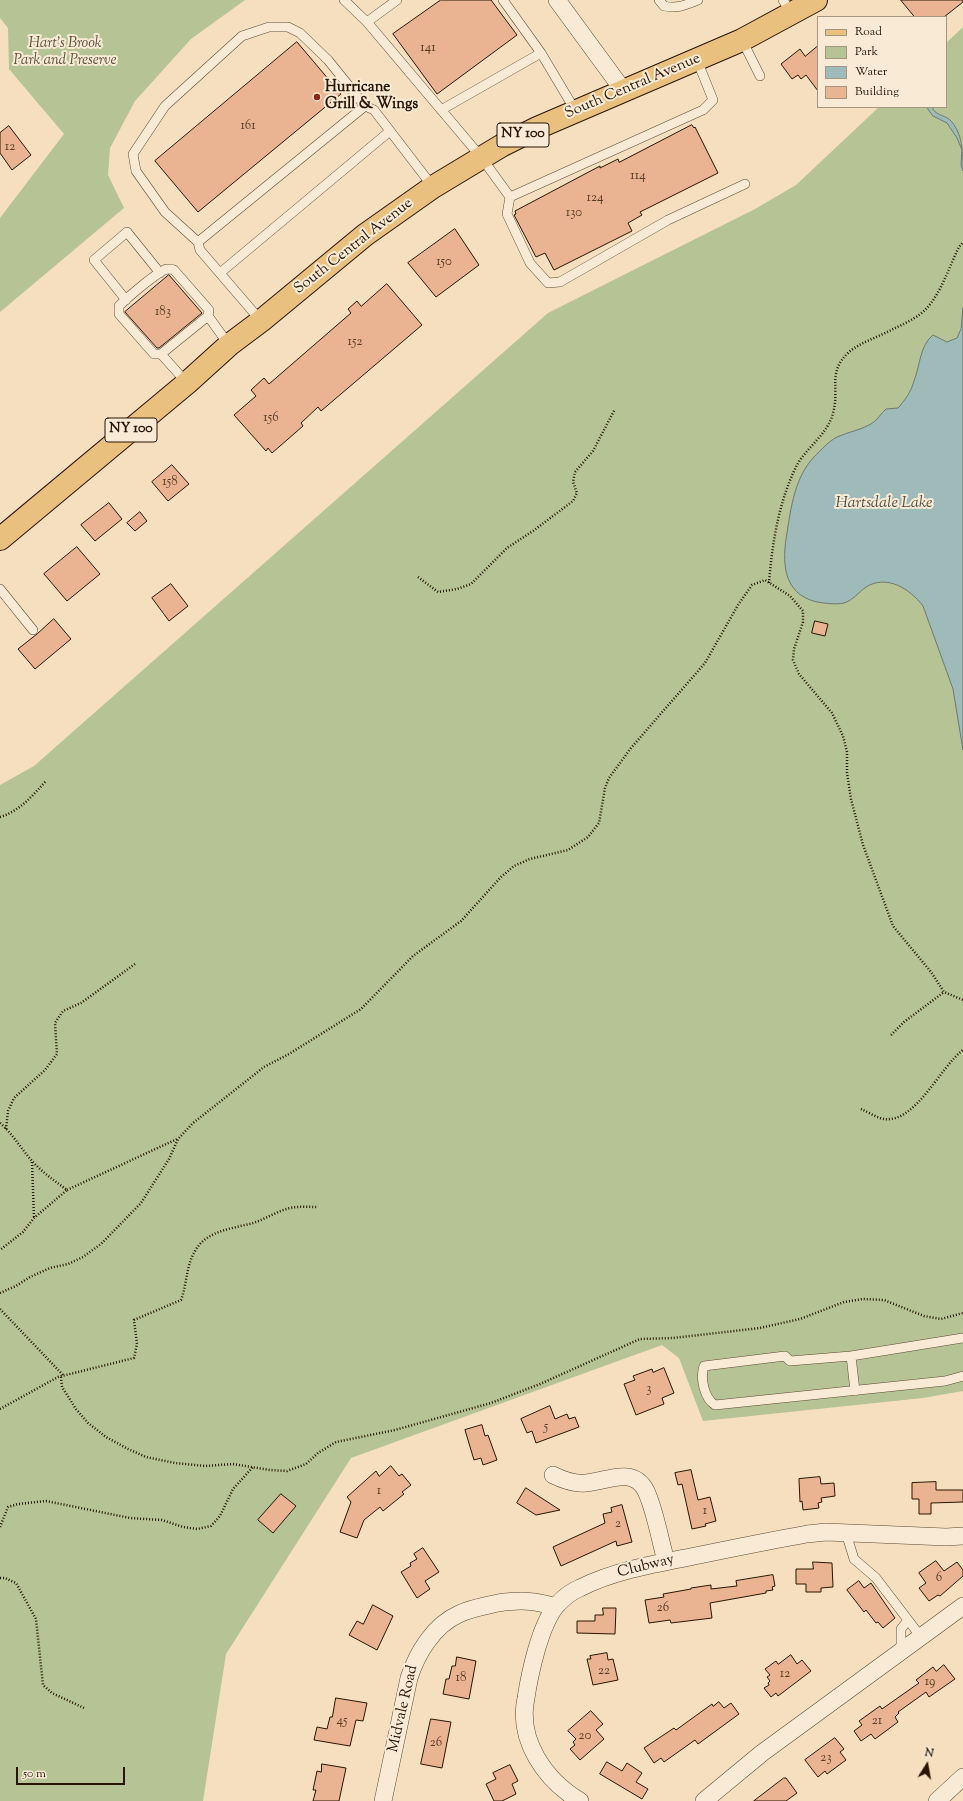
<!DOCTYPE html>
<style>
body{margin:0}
#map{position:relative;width:963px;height:1801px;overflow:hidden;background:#f5dfbe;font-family:"Sorts Mill Goudy",serif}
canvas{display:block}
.legend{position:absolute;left:817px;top:16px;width:130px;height:92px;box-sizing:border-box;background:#f8ead5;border:1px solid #a59581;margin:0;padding:5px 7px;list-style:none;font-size:12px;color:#281503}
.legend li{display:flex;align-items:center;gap:8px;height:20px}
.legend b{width:20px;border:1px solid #a59581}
.north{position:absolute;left:907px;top:1745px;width:40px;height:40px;-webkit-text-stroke:3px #f8ead5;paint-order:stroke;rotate:11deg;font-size:11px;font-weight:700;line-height:16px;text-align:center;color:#281503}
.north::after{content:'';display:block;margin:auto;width:14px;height:18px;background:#281503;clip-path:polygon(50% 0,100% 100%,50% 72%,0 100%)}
.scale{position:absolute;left:16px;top:1767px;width:109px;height:18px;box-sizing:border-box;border:2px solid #281503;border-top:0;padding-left:5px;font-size:12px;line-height:14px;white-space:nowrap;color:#281503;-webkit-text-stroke:3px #f8ead5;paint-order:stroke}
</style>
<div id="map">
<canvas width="963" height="1801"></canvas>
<ul class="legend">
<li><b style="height:5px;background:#eac07f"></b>Road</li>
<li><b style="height:11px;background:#b6c395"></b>Park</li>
<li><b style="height:11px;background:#9ebbb9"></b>Water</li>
<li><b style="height:11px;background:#eab392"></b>Building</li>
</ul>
<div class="north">N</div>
<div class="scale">50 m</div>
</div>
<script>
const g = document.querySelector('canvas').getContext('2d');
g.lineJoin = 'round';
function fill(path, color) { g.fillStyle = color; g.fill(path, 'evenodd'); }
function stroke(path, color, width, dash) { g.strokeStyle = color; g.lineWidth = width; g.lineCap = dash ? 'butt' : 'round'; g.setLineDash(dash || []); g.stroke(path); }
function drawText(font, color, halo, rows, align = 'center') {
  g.font = font + ' "Sorts Mill Goudy",serif'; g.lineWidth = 4; g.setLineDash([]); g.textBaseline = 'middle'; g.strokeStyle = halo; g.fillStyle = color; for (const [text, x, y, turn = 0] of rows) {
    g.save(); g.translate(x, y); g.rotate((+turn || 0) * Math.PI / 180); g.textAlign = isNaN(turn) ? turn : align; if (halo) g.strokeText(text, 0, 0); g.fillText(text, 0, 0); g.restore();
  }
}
const green = new Path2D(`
 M0 0H245L191 39 135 101 110 148 108 175 124 208 0 312V218L64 134 9 69 8 28 0 18Z
 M963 27V1391L923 1398 703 1421 679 1358 662 1345 351 1458 226 1654 203 1801H0V785L34 766 548 313 755 209 796 185 879 107H946V43Z`);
const water = new Path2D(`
 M927 107H932C935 115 943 115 949 119 963 132 963 153 963 171L961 165 962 150 957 138 947 123 933 116Z
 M963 308V750L953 689 923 606C910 589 887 574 866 587 859 592 852 601 844 603 835 605 825 603 817 602 782 594 782 561 787 533 791 507 795 477 814 457 821 450 829 441 837 437 848 432 861 430 871 424 877 421 881 413 886 409L898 408C905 400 911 392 914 381 920 366 920 345 933 335L947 342 957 338 961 329Z`);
const building = new Path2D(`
 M441 0H491L517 35 437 94 393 34Z
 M901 0H963V2L944 17H915Z
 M297 42 341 94 198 212 155 161Z
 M818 46V91L806 75 801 79 798 75 792 79 781 64 800 49 805 56Z
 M692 125 694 128 695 127 718 173 640 212 642 215 628 223 632 231 554 270 545 253 536 257 514 215 516 214 515 211 600 166V168L618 159 619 162Z
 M9 126 31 155 12 170 0 153V133Z
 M455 229 479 265 436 297 408 263Z
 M169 275 202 313 159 348H157L125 312Z
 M387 284 422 325 321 411 318 407 301 423 303 426 272 453 268 448 266 451 234 415 256 396 251 390 264 378 269 384 351 313 348 309 357 301 361 306Z
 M172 465 189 484 168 501 152 482Z
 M109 503 122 519 95 541 81 525Z
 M140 512 147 521 135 531 127 523Z
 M77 547 100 574 67 601 44 574Z
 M171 584 188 606 169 621 152 598Z
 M54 619 71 639 35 669 18 649 37 634Z
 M815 621 828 624 825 636 812 633Z
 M664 1368 674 1393 662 1398 664 1404 636 1415 624 1384 635 1380 633 1376 652 1369 653 1372Z
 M550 1406 555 1419 567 1414 569 1419 575 1417 579 1427 536 1443 532 1431 527 1433 521 1419Z
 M482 1425 485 1436 488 1435 497 1460 483 1465 481 1458 474 1460 465 1430Z
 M391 1466 399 1476 402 1474 411 1485 402 1492 404 1494 383 1511 380 1507 364 1520 357 1538 340 1532 351 1502 347 1497 376 1471 379 1476Z
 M691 1470 698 1500 710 1497 716 1521 705 1524 706 1526 692 1529 682 1484 678 1485 675 1473Z
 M820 1477 821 1484 834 1483 835 1496 821 1498 822 1502 818 1503 819 1508 803 1510 802 1501 800 1502 799 1479Z
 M936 1482V1490H963V1502L931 1503V1514H919V1499H912V1483Z
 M526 1488 560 1510 536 1515 517 1503Z
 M281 1494 296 1506 273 1533 258 1520Z
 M622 1505 632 1542 617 1546 616 1541 561 1566 553 1547 605 1523 603 1514 612 1512 611 1508Z
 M423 1548 439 1572 425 1581 430 1589 417 1598 401 1572 411 1566 410 1563 417 1559 414 1554Z
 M936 1561 944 1571 957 1562 963 1570V1576L940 1596 938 1595 929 1601 919 1588 926 1583 919 1573Z
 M813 1562 832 1563 833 1587 821 1588V1592H806V1584H796V1569H813Z
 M773 1575 775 1586 772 1587 773 1590 766 1591V1593L710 1603 712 1618 671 1623 670 1620 649 1623 645 1600 664 1597 663 1594 691 1589V1588L711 1585V1589L737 1586 736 1581Z
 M859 1581 864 1588 871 1583 895 1618 883 1628 878 1622 876 1623 866 1610 864 1612 847 1590Z
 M373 1605 393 1616 377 1650 349 1635 357 1621 363 1624Z
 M603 1608H616L615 1634 577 1633V1621H595V1615H603Z
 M607 1653 608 1660 613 1659 618 1680 593 1685 587 1659H591L590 1656Z
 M791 1655 797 1664 802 1660 811 1671 778 1696 776 1693 771 1697 764 1688 769 1685 768 1683 770 1681 767 1677 770 1675 765 1669 776 1661 778 1664Z
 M457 1657 476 1661 469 1699 443 1694 446 1679H449L452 1666H455Z
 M944 1665 955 1679 929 1697 926 1692 898 1712 899 1713 895 1717 898 1722 875 1739 871 1734 861 1741 854 1731 862 1725 859 1721 880 1706 882 1709 899 1697 919 1683 916 1680 933 1667 936 1671Z
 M336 1698 367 1703 363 1721 356 1720 350 1746 314 1740 317 1727 327 1729 330 1717H332Z
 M719 1702 724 1708 731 1703 739 1714 698 1744 695 1740 664 1762 661 1758 654 1763 644 1748 674 1728 676 1730 712 1704 713 1706Z
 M591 1711 603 1724 596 1730 604 1739 580 1760 570 1749 575 1745 573 1742 576 1739 568 1731Z
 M431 1719 451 1722 442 1768 421 1764Z
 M835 1738 844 1749 840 1752 846 1760 827 1774 825 1771 818 1777 805 1760Z
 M607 1762 622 1771 627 1763 642 1773 636 1782 648 1789 642 1799 600 1774Z
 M322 1764 346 1768 339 1801H313L316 1790H313L317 1771 321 1772Z
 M510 1765 518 1781 512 1784 516 1794 502 1801H494L486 1784 496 1779 493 1773Z
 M784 1778H786L797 1793 786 1801H754Z`);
const path = new Path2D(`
 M418 577 438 592 457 589 471 584 507 548 533 531 573 501 577 493 573 482 575 472 593 451 615 409
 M769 583C772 544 779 500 797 465 807 447 828 434 833 413 840 389 827 373 848 353 860 342 879 337 893 329 904 324 919 317 927 308 942 291 949 267 959 247L963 242
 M0 817C20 811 32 796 46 781
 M891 1035 904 1022 944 992
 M861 1109C868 1112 877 1118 884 1119 916 1123 940 1067 963 1050
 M0 1123C13 1134 21 1149 33 1162 43 1173 55 1181 67 1190L34 1218 23 1232 0 1250
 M6 1129 8 1111 14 1098 45 1070 57 1054 55 1023 63 1011 81 1003 135 964
 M32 1162 34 1217
 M67 1190 177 1139
 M0 1293 16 1286 30 1277 50 1268 68 1264 83 1257 101 1244 141 1203 169 1159 178 1139 193 1123 264 1067 289 1054 361 1009 413 956 461 921 501 877 514 866 530 859 568 850 588 837 599 823 605 788 609 778 631 748 705 663 738 605 752 585 765 580 790 596 803 611V622L794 649 793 660 799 674 832 713 843 736 847 752V773L851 799 863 845 893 926 931 972 944 992 963 1000
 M0 1309 64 1376
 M61 1377 62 1387 76 1409 88 1423 106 1437 128 1449 146 1457 175 1463 205 1466 233 1464 270 1470 287 1471 306 1464 318 1453 336 1442 395 1430 491 1403 540 1384 640 1339 673 1338 760 1328 800 1319 844 1302 863 1299 884 1300 924 1316 941 1319 963 1313
 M0 1409 58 1377 134 1358 137 1344 134 1320 181 1300C187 1284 186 1266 195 1251 207 1230 232 1229 253 1223 266 1219 277 1211 290 1208 299 1206 308 1207 317 1207
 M0 1527 8 1507 18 1504 46 1501 130 1518 162 1520 183 1527 197 1529 211 1526 220 1516 233 1489 253 1467
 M0 1578H5L16 1583 36 1619 43 1685 52 1693 84 1708`);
const lane = new Path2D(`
 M344 0 367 22
 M397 0 367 22 481 157 510 197 703 110 713 100 697 60
 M503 0 541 53 575 110
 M659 0 664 6C677 9 686 5 698 0
 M783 0 792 14
 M742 40 760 76
 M441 110 541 53
 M510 197 507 214 530 263 548 283 560 282 668 220 745 184
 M198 242 165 212 136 171 133 154 165 106 242 36 269 27H288L300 33 328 60 365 106
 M220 273 390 131
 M126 300 94 260 127 232 160 273
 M261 321 200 250 198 242 365 106 374 110 433 187
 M161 354 208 316
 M187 383 161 354H154L119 314V306C127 298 158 271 167 269 170 269 172 269 174 270L209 310 208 316 229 345
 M0 589 33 630
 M963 1338 851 1356 790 1361 785 1356 704 1366C700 1378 704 1398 715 1405L945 1381 963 1376
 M851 1356 855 1391
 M846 1533 854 1559 876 1578 921 1637
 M901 1651V1629L908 1620`);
const street = new Path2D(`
 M557 0 623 90
 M553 1475C563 1480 574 1484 585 1483 606 1482 633 1465 646 1491 655 1510 660 1540 666 1561
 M383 1801 409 1678C417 1653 434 1625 459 1614 471 1608 485 1606 498 1603 519 1600 535 1600 555 1607
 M580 1801C545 1780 517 1740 526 1698 530 1672 540 1626 556 1606 563 1598 570 1592 580 1588 613 1571 654 1564 690 1557 729 1549 768 1541 807 1534L826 1532 946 1537 963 1536
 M704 1801 762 1753 963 1606
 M937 1801 963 1777`);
const primary = new Path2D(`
 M0 539 187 383 229 345 261 321 365 235 433 187 501 146 537 128 742 40 816 0`);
const markers = [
 [317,97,4,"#8f2418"]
];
const numberNames = [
 ["141",428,49],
 ["161",248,127],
 ["12",10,148],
 ["114",638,177],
 ["124",595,199],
 ["130",574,214],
 ["150",444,263],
 ["183",163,313],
 ["152",355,343],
 ["156",271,419],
 ["158",170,483],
 ["3",649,1390],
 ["5",546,1428],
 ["1",379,1492],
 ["1",705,1512],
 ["2",618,1525],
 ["6",939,1579],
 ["26",663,1609],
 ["22",604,1672],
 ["12",785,1675],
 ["18",461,1679],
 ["19",930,1683],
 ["45",342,1722],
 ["21",877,1722],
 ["20",585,1737],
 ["26",436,1744],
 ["23",826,1759]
];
const shields = [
 [523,135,52],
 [131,430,52]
];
const shieldNames = [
 ["NY 100",523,135],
 ["NY 100",131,430]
];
const parkNames = [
 ["Hart's Brook",65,44],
 ["Park and Preserve",65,61]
];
const streetNames = [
 ["South Central Avenue",633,87,-23],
 ["South Central Avenue",354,247,-38],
 ["Clubway",646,1567,-14],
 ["Midvale Road",404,1709,-77]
];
const poiNames = [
 ["Hurricane",325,88],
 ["Grill & Wings",325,105]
];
const waterNames = [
 ["Hartsdale Lake",884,504]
];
fill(green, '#b6c395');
fill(water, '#9ebbb9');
stroke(water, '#6f7970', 1);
fill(building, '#eab392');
stroke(building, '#281503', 1);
stroke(lane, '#5b4832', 10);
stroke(street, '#5b4832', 18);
stroke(primary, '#281503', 24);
stroke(path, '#281503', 2.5, [1, 2]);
stroke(lane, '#f8ead5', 9);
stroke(street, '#f8ead5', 17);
stroke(primary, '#eac07f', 22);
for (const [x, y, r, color] of markers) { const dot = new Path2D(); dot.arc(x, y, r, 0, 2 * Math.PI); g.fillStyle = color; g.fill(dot); stroke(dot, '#f8ead5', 1.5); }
drawText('13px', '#583c27', null, numberNames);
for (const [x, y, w] of shields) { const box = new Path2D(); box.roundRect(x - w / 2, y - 12, w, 24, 3); g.fillStyle = '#f8ead5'; g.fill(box); stroke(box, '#281503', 1); }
drawText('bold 14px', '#281503', null, shieldNames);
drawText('italic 15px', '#5a5236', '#f8ead5', parkNames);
drawText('15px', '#281503', '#f8ead5', streetNames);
drawText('bold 15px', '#281503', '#f8ead5', poiNames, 'left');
drawText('italic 16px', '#514f43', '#f8ead5', waterNames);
</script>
